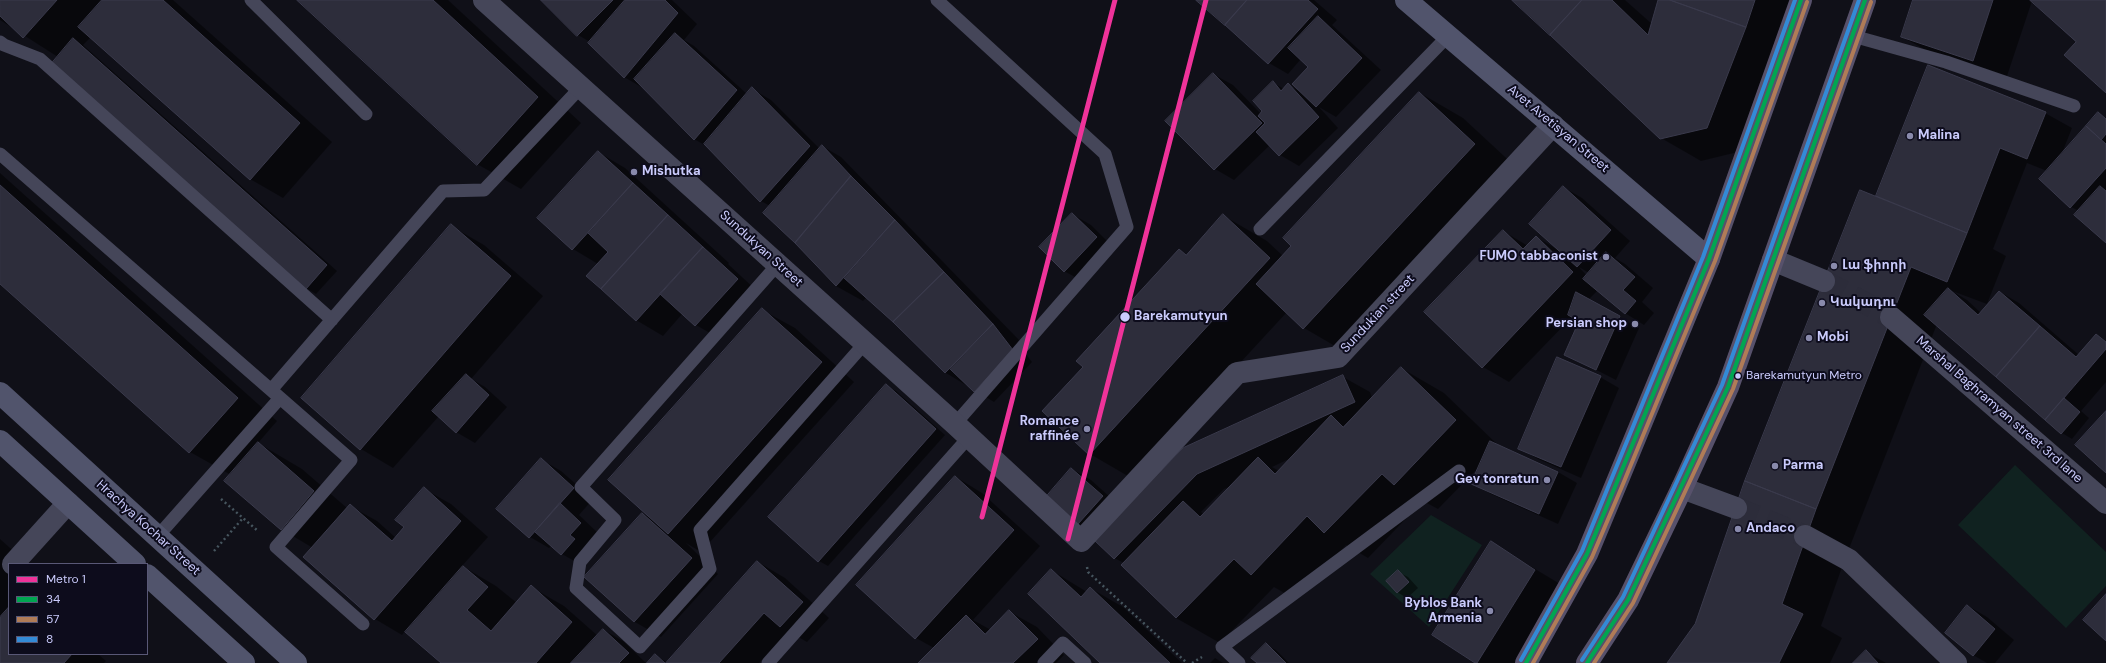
<!DOCTYPE html>
<meta charset="utf-8">
<style>
body{margin:0}
#map{position:relative;width:2106px;height:663px;overflow:hidden;background:#101018;font-family:"DM Sans",sans-serif}
canvas{display:block}
.legend{position:absolute;left:8px;top:563px;width:140px;height:92px;box-sizing:border-box;background:#0d0c1c;border:1px solid #595876;margin:0;padding:5px 7px;list-style:none;font-size:12px;color:#cacbfc}
.legend li{display:flex;align-items:center;gap:8px;height:20px}
.legend b{width:20px;border:1px solid #595876}
</style>
<div id="map">
<canvas width="2106" height="663"></canvas>
<ul class="legend">
<li><b style="height:5px;background:#ef339a"></b>Metro 1</li>
<li><b style="height:5px;background:#00a651"></b>34</li>
<li><b style="height:5px;background:#b07c57"></b>57</li>
<li><b style="height:5px;background:#338bd7"></b>8</li>
</ul>
</div>
<script>
const g = document.querySelector('canvas').getContext('2d');
g.lineJoin = 'round';
function fill(path, color) { g.fillStyle = color; g.fill(path, 'evenodd'); }
function stroke(path, color, width, dash) { g.strokeStyle = color; g.lineWidth = width; g.lineCap = dash ? 'butt' : 'round'; g.setLineDash(dash || []); g.stroke(path); }
function drawText(font, color, halo, rows, align = 'center') {
  g.font = font + ' "DM Sans","Noto Sans Armenian",sans-serif'; g.lineWidth = 4; g.setLineDash([]); g.textBaseline = 'middle'; g.strokeStyle = halo; g.fillStyle = color; for (const [text, x, y, turn = 0] of rows) {
    g.save(); g.translate(x, y); g.rotate((+turn || 0) * Math.PI / 180); g.textAlign = isNaN(turn) ? turn : align; if (halo) g.strokeText(text, 0, 0); g.fillText(text, 0, 0); g.restore();
  }
}
const green = new Path2D(`
 M2015 465 2106 552V586L2066 628 1958 525Z
 M1431 515 1482 545 1429 627 1370 574Z`);
const shadow = new Path2D(`
 M0 0H173L332 142 283 198 250 179 91 37 83 45 337 271 316 294 306 288 58 57 0 20Z
 M298 0H448L581 123 521 189 477 164Z
 M543 0H672L697 24 684 40 694 46 747 94 752 89 771 100 820 149 822 146 841 157 1019 340 1017 343 1032 362 994 402 946 373 867 297 863 301 836 286 795 242 770 206 761 201 708 147 694 139 643 88 624 77 590 42 578 35Z
 M1198 0H1314L1337 20 1332 25 1381 70 1336 117 1319 107 1338 128 1299 166 1280 155 1270 145 1234 180 1215 169 1167 121 1213 74 1233 85 1261 114 1264 111 1273 83 1284 89 1288 85 1301 92 1309 67 1301 59 1288 74 1269 63Z
 M1513 0H1625L1652 24 1659 0H1794L1746 150 1701 161 1661 138Z
 M1914 0H2106V92L2077 42 2032 1 2006 79 1935 55 1902 37Z
 M1928 66 2045 113 2072 128 2062 153 2098 114 2106 118V242L2079 211 2071 207 2047 171 2027 163 1993 249 2006 256 1987 304 1952 291 1967 300 1981 313 2000 292 2019 303 2079 355 2096 335 2106 341V382L2081 411 2089 418 2072 439 2062 433 1937 324 1845 559 1821 626 1842 638 1830 663H1669L1696 624 1877 198Z
 M1420 93 1463 118 1518 169 1347 353 1304 328 1287 312 1133 479 1090 454 1084 367 1179 250 1187 255 1224 216 1267 241 1283 256Z
 M598 152 625 168 729 263 728 264 756 290 715 336 696 325 683 313 663 336 636 320 598 264 573 249Z
 M0 173 277 421 258 443 302 469 347 508 350 506 377 521 396 538 405 527 424 489 451 504 488 537 462 566 496 586 517 603 531 587 564 606 598 636 604 630 623 641 646 663H442L405 631 402 635 375 619 305 557 313 548 281 529 231 475 190 452 0 283Z
 M1563 187 1582 198 1630 241 1615 258 1625 264 1653 288 1642 302 1654 313 1644 325 1625 313 1598 290 1588 300 1639 328 1616 380 1565 354 1580 321 1572 317 1509 382 1483 367 1503 231 1528 246 1536 237 1557 249ZM1579 267 1589 273 1587 276Z
 M1072 214 1091 225 1115 249 1084 282 1064 271Z
 M451 226 484 245 543 296 471 379 485 387 507 407 475 443 456 432 439 416 393 468 361 449Z
 M762 310 795 328 854 382 701 552 686 543 718 574 661 637 635 622 586 577 643 514 653 519Z
 M1401 368 1444 393 1499 446 1558 472 1577 483 1558 524 1491 494 1472 483 1480 466 1438 509 1423 501 1368 558 1346 545 1295 599 1274 587 1220 643 1176 618 1124 563 1114 558 1095 540 1343 377 1370 392 1372 398ZM1291 458 1279 471 1272 467ZM1231 486 1204 514 1201 512 1224 489Z
 M1600 377 1619 388 1581 478 1538 459 1519 448Z
 M886 386 896 391 945 435 828 566 819 561Z
 M542 460 561 471 593 499 579 515 599 534 581 565 562 554 552 545 549 548 530 537 498 509Z
 M1072 469 1091 480 1121 507 1097 535 1078 524Z
 M956 477 982 493 1040 546 973 620 991 630 1010 612 1037 627 1064 655 1056 663H919L934 648 916 638Z
 M0 539 28 564H9V654H98L106 661 104 663H0Z
 M1492 543 1575 593 1531 663H1477L1434 635Z
 M758 562 785 578 829 618 807 642 788 631 759 663H648L655 655 668 663Z
 M1051 570 1087 592 1090 588 1123 607 1182 663H1101Z
 M1398 572 1408 577 1418 588 1407 598 1397 592Z
 M1968 606 1987 617 2014 640 1995 663H1987L1973 655Z
 M1266 645 1276 650 1289 663H1258Z
 M1866 652 1886 663H1855Z
 M1215 658 1223 663H1210Z`);
const building = new Path2D(`
 M0 0H57L23 38 0 16Z
 M102 0H163L300 123 250 180 78 27Z
 M297 0H433L538 97 477 165Z
 M541 0H613L577 36Z
 M625 0H665L678 13 624 78 588 43Z
 M1196 0H1247L1225 25Z
 M1247 0H1308L1318 9 1268 64 1225 25Z
 M1512 0H1582L1550 35Z
 M1582 0H1612L1648 35 1658 0H1670L1746 27 1707 128 1660 139 1550 35Z
 M1670 0H1755L1746 27Z
 M1913 0H1993L1973 61 1901 37Z
 M2030 0H2106V93L2064 55 2076 42Z
 M1318 16 1362 58 1316 107 1292 84 1308 67 1288 48Z
 M675 33 737 90 694 140 634 79Z
 M73 38 327 265 306 289 52 63Z
 M1928 65 2046 112 2027 159 2000 148 1967 233 1876 196Z
 M1213 73 1262 123 1214 170 1165 121Z
 M1273 81 1281 91 1288 83 1319 117 1279 156 1256 132 1265 123 1258 116 1262 111 1253 101Z
 M752 87 810 146 760 202 704 144Z
 M1419 92 1475 144 1303 329 1256 284 1291 246 1283 238Z
 M2098 112 2106 119V134L2101 140 2086 126Z
 M2086 126 2106 144V168L2070 208 2039 179Z
 M822 145 851 176 795 243 763 213Z
 M598 151 633 183 572 250 537 218Z
 M851 176 895 220 836 286 795 243Z
 M633 183 668 215 601 289 586 276 608 252 588 233Z
 M0 185 238 398 189 453 0 284Z
 M1563 186 1611 230 1577 267 1529 224Z
 M2100 186 2106 191V243L2074 215Z
 M1860 190 1967 233 1947 282 1911 267 1816 509 1745 481Z
 M1072 213 1097 237 1064 272 1039 247Z
 M1223 214 1270 258 1089 455 1042 411 1083 367 1076 361 1179 249 1186 255Z
 M668 215 703 247 636 321 601 289Z
 M895 220 944 272 893 322 844 278Z
 M451 224 511 276 360 450 301 398Z
 M1503 230 1523 249 1536 236 1573 272 1482 368 1424 312Z
 M703 247 738 279 695 326 660 294Z
 M1606 252 1635 277 1623 290 1636 301 1625 314 1583 279Z
 M944 272 993 324 945 373 893 322Z
 M1948 288 1978 315 1999 291 2040 326 1996 377 1924 315Z
 M1576 292 1620 316 1596 370 1564 355 1579 321 1568 315Z
 M762 308 822 362 668 534 608 480Z
 M993 324 1013 350 974 392 950 369Z
 M2040 326 2076 357 2096 334 2106 342V349L2045 420 1996 377Z
 M1557 357 1601 376 1561 467 1518 449Z
 M1401 367 1456 420 1394 485 1382 474 1324 533 1307 516 1251 575 1234 559 1176 618 1121 565 1183 501 1200 517 1258 457 1275 474 1331 415 1343 427Z
 M466 374 489 395 456 433 432 411Z
 M1343 375 1355 402 1197 474 1114 559 1094 540 1183 448Z
 M886 384 936 429 818 562 768 517Z
 M2064 398 2080 412 2061 434 2045 420Z
 M2106 411V473L2075 445Z
 M1490 441 1558 472 1539 514 1471 484Z
 M258 442 314 491 281 530 224 481Z
 M541 458 574 488 529 538 496 509Z
 M1071 468 1103 496 1078 524 1046 497Z
 M955 476 1014 530 915 639 856 585Z
 M1745 481 1816 509 1782 604 1803 614 1779 663H1667L1695 624Z
 M424 487 461 521 374 620 303 557 350 504 392 541 404 527 395 520Z
 M560 503 581 523 570 535 575 539 561 555 535 532Z
 M642 513 692 558 634 622 584 577Z
 M1491 541 1535 570 1477 663H1475L1432 635Z
 M757 561 803 602 780 627 764 613 719 663H666Z
 M463 566 488 587 467 610 491 631 531 585 572 622 536 663H441L405 632Z
 M1051 569 1081 597 1090 587 1170 663H1100L1028 594Z
 M1398 570 1409 582 1397 593 1386 581Z
 M2106 594V641L2083 620Z
 M1967 605 1995 629 1973 656 1945 633Z
 M9 607V654H72L64 663H0V617Z
 M1009 610 1038 639 1013 663H918L966 615 985 634Z
 M603 629 629 653 619 663H571Z
 M1266 643 1286 663H1257L1251 658Z
 M1866 650 1878 663H1853Z
 M655 654 665 663H647Z`);
const streetTunnel = new Path2D(`
 M1824 281 1891 317
 M1736 508 1805 536`);
const path = new Path2D(`
 M221 499 258 531
 M214 551 243 518
 M1087 567 1088 572 1187 663
 M1192 663 1202 657`);
const lane = new Path2D(`
 M251 0 366 114
 M937 0 1105 154 1127 227 955 424
 M1853 36 1946 62 2074 106
 M0 42 4 45 40 59 332 320
 M0 154 271 390
 M1260 229 1448 36
 M778 264 581 487 615 520 580 562 576 588 640 647 710 569 700 530 865 343
 M157 537 280 398
 M363 624 276 547 351 460 271 390 443 191 484 190 581 87
 M768 663 969 437
 M1044 663 1063 643 1085 663
 M1239 663 1222 647 1459 471`);
const street = new Path2D(`
 M484 0 955 424 1081 541 1237 373 1338 357 1553 125
 M1773 260 1824 281
 M1891 317 2106 503
 M1682 488 1736 508
 M1805 536 1849 560 1956 663
 M13 564 68 503`);
const secondary = new Path2D(`
 M1406 0 1709 259
 M0 393 296 663
 M0 441 135 564
 M147 575 244 663`);
const primary = new Path2D(`
 M1526 663 1587 554 1617 482 1709 259 1801 0
 M1587 663 1628 600 1682 488 1728 387 1865 0`);
const bus1 = new Path2D(`
 M1526 663 1587 554 1617 482 1709 259 1801 0
 M1587 663 1628 600 1728 387 1865 0`);
const bus2 = new Path2D(`
 M1533 663 1592 557 1623 484 1715 261 1807 2
 M1594 663 1633 603 1733 389 1871 2`);
const bus3 = new Path2D(`
 M1521 660 1582 551 1611 480 1703 257 1795 0
 M1582 660 1623 597 1722 385 1859 0`);
const metro1 = new Path2D(`
 M982 517 1115 0
 M1068 539 1206 0`);
const markers = [
 [1910,136,4,"#898aac"],
 [634,172,4,"#898aac"],
 [1606,257,4,"#898aac"],
 [1834,266,4,"#898aac"],
 [1822,303,4,"#898aac"],
 [1125,317,5.5,"#cacbfc"],
 [1635,324,4,"#898aac"],
 [1809,338,4,"#898aac"],
 [1738,376,3.5,"#cacbfc"],
 [1087,429,4,"#898aac"],
 [1775,466,4,"#898aac"],
 [1547,480,4,"#898aac"],
 [1738,529,4,"#898aac"],
 [1490,611,4,"#898aac"]
];
const busNames = [
 ["Barekamutyun Metro",1746,376]
];
const streetNames = [
 ["Avet Avetisyan Street",1558,129,40],
 ["Sundukyan Street",761,249,42],
 ["Sundukian street",1378,314,-47],
 ["Marshal Baghramyan street 3rd lane",1999,410,41],
 ["Hrachya Kochar Street",148,528,42]
];
const poiNames = [
 ["Malina",1918,136],
 ["Mishutka",642,172],
 ["FUMO tabbaconist",1598,257,"right"],
 ["Լա ֆիորի",1842,266],
 ["Կակադու",1830,303],
 ["Persian shop",1627,324,"right"],
 ["Mobi",1817,338],
 ["Romance",1079,422,"right"],
 ["raffinée",1079,437,"right"],
 ["Parma",1783,466],
 ["Gev tonratun",1539,480,"right"],
 ["Andaco",1746,529],
 ["Byblos Bank",1482,604,"right"],
 ["Armenia",1482,619,"right"]
];
const stopNames = [
 ["Barekamutyun",1134,317]
];
fill(green, '#102220');
fill(shadow, '#0007');
fill(building, '#2d2d3b');
stroke(building, '#3a3a4c', 1);
stroke(streetTunnel, '#2c2c3a', 22, [22, 11]);
stroke(path, '#46555e', 2.5, [2, 3]);
stroke(lane, '#454659', 13);
stroke(street, '#454659', 22);
stroke(secondary, '#51546c', 22);
stroke(primary, '#57516b', 22);
stroke(bus1, '#00a651', 4);
stroke(bus2, '#b07c57', 4);
stroke(bus3, '#338bd7', 4);
stroke(metro1, '#ef339a', 5);
for (const [x, y, r, color] of markers) { const dot = new Path2D(); dot.arc(x, y, r, 0, 2 * Math.PI); g.fillStyle = color; g.fill(dot); stroke(dot, '#0d0c1c', 1.5); }
drawText('12px', '#cacbfc', '#0d0c1c', busNames, 'left');
drawText('13px', '#cacbfc', '#0d0c1c', streetNames);
drawText('bold 13px', '#cacbfc', '#0d0c1c', poiNames, 'left');
drawText('bold 13px', '#cacbfc', '#0d0c1c', stopNames, 'left');
</script>
